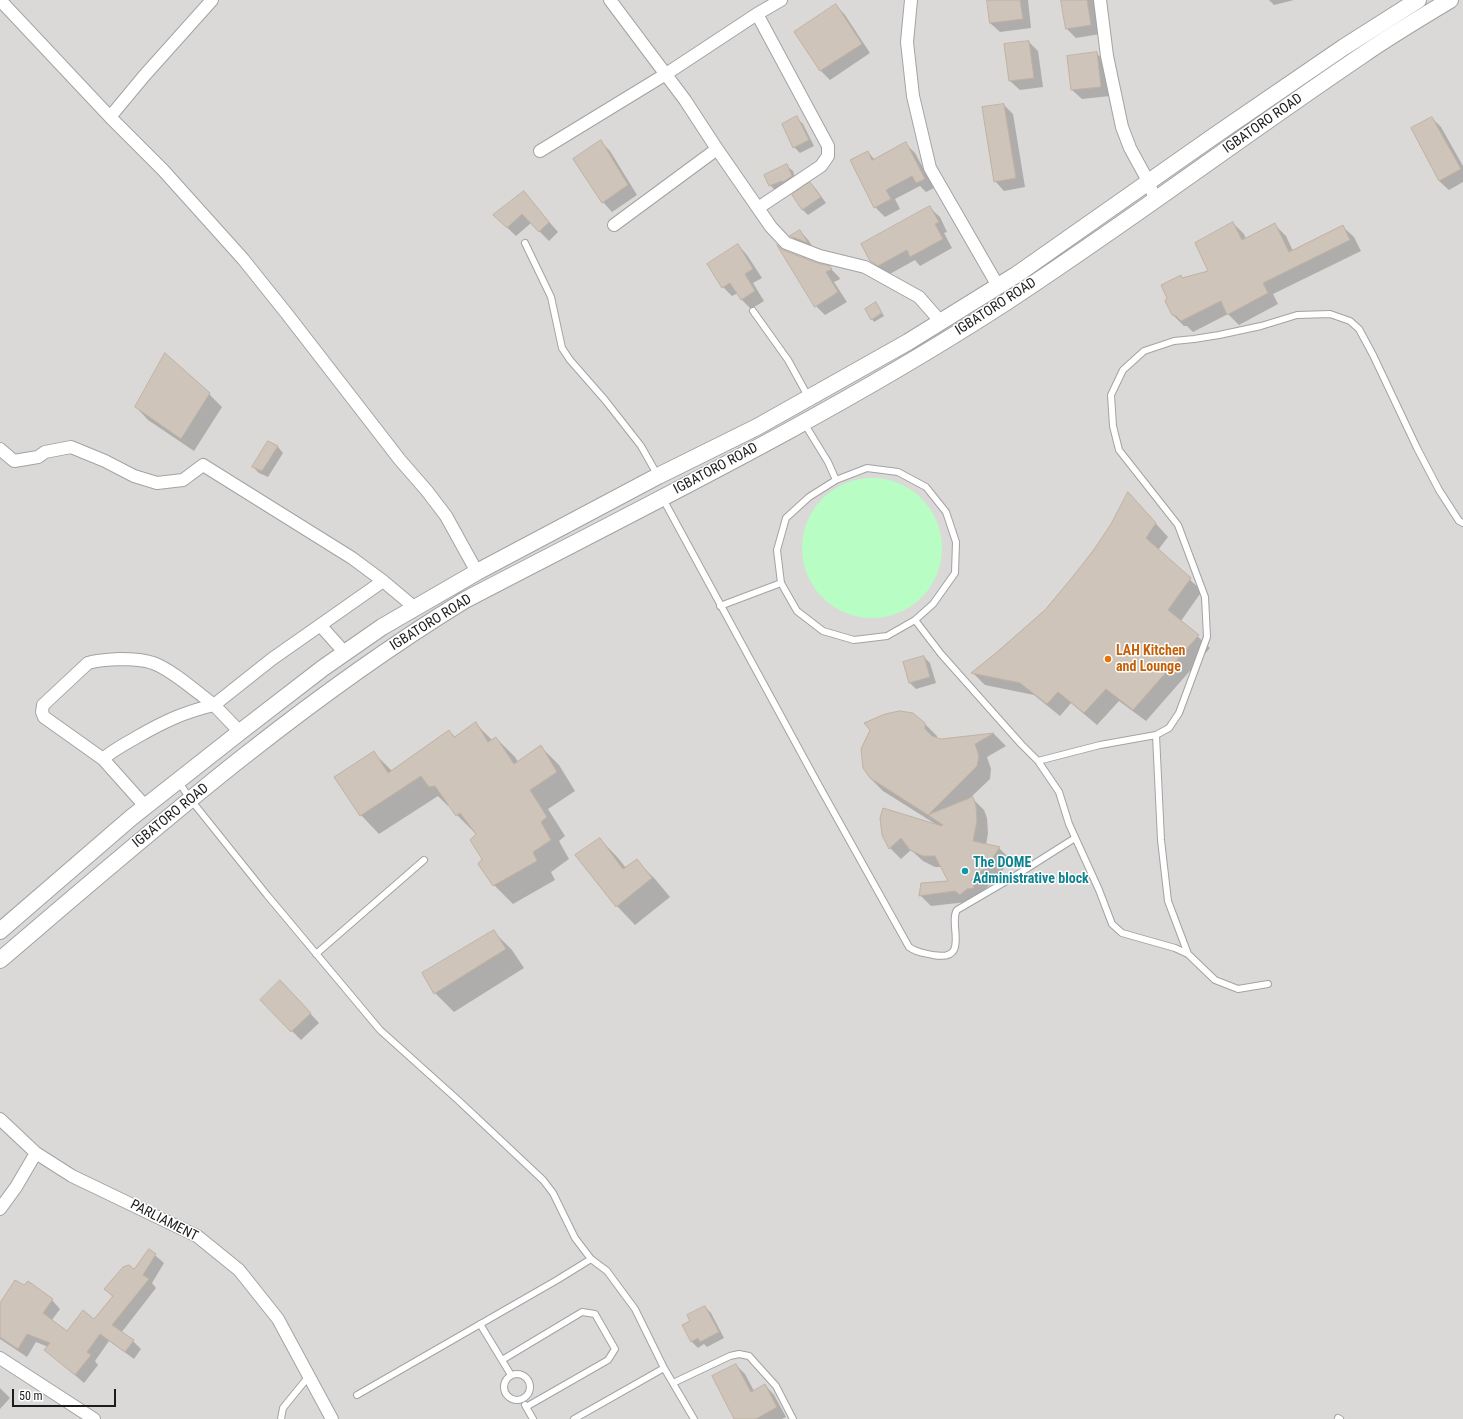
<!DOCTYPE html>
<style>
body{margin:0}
#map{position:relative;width:1463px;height:1419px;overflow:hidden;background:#eeebe0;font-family:"Roboto Condensed",sans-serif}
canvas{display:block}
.scale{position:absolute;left:12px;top:1389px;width:104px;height:18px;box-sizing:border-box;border:2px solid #1c1c1c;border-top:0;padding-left:5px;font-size:12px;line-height:14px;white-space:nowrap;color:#1c1c1c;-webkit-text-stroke:3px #fff;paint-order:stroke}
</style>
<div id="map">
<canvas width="1463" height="1419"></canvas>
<div class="scale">50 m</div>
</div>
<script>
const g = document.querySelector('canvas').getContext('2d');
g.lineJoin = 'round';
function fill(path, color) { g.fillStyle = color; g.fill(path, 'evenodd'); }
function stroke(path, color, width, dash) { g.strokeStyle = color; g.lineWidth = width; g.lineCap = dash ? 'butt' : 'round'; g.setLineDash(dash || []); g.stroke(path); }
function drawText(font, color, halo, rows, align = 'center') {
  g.font = font + ' "Roboto Condensed",sans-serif'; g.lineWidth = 3; g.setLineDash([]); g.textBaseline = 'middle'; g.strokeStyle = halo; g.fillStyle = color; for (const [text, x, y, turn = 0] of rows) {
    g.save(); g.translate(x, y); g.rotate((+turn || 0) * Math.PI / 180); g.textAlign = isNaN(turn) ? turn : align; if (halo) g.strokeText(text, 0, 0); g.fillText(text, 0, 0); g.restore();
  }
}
const residential = new Path2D(`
 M0 0H1463V1419H0Z`);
const park = new Path2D(`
 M802 548a70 70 0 1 1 140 0a70 70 0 1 1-140 0Z`);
const shadow = new Path2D(`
 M988 0H1028L1031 28 1000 32 990 23Z
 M1062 0H1094L1100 34 1076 38 1066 28Z
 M1269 0H1294L1274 5Z
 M836 5 845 15 870 53 830 80 821 71 795 32Z
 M1029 42 1038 51 1043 87 1020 90 1010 81Z
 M1096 53 1106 62 1110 96 1082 99 1072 90Z
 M1004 105 1013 114 1025 187 1004 191 995 181Z
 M797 118 803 124 814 146 800 153 794 147Z
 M1432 118 1441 127 1463 166V182L1449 190 1439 181Z
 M601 142 610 151 637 195 612 212 603 202 574 159Z
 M906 144 915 153 934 188 926 192 920 186 895 199 900 209 885 217 875 207 851 161 868 152 875 160Z
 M787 166 793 171 797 183 776 191 770 185Z
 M810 183 816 189 826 203 808 215 802 209Z
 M524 193 558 232 549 241 531 223 516 236 494 215Z
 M930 208 940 217 947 232 944 233 952 248 920 266 915 260 888 275 880 270 871 261Z
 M1233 223 1244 234 1246 239 1275 225 1286 236 1293 251 1343 227 1354 237 1361 251 1273 294 1278 304 1239 325 1228 314 1193 332 1187 326H1184L1173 315 1183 279 1209 272Z
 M800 231 809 241 815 251 801 245 792 237Z
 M738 245 747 255 762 278 753 283 764 301 751 309 742 300 738 293 732 296 723 287Z
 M817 264 829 267 839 277 840 279 834 282 847 302 825 315 816 306Z
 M878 306 884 316 874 322 872 319Z
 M209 394 222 407 194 451 148 420 136 407Z
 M268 442 278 447 283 453 268 477 259 473 253 467Z
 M1140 506 1168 537 1158 550 1202 591 1181 621 1210 648 1146 721 1119 701 1097 725 1071 703 1060 716 1034 695 985 685 973 673 1045 610 1071 580 1112 525Z
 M924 657 930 663 936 683 916 689 910 683Z
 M924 723 937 736V739L941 740 994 734 1006 746 987 757 991 769 990 779 968 800 972 798 984 810 987 818 988 833 986 845 999 848 1010 859 998 877 983 891 984 899 978 900 972 905 967 902 931 906 920 895 950 882 942 867H935L923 861 911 850 901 859 890 848 883 835 937 825 883 791 870 778Z
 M476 724 492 740 496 738 515 757 518 762 540 746 559 765 575 791 548 809 565 836 559 841 569 859 551 872 555 880 513 904 494 885 479 831 476 834 457 815 450 805 448 806 438 796 379 834 361 815 374 753 392 771 449 731 455 737Z
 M600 839 618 858 626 868 637 861 655 879 670 897 635 925 617 906 577 855Z
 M494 932 512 950 524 968 454 1012 435 993Z
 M290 991 319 1023 301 1040 292 1031Z
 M149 1250 164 1263 152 1283 156 1288 121 1333 133 1341 141 1349 134 1359 109 1341 95 1361 98 1365 84 1383 46 1350 48 1347 36 1342 27 1357 0 1339V1307L52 1300 60 1309 52 1320 68 1332 95 1321 113 1297 105 1289 135 1271Z
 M705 1307 711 1313 724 1338 707 1347 704 1344 698 1348 692 1342 691 1321Z
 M736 1365 745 1374 754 1391 765 1385 774 1395 786 1417 782 1419H735Z
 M0 1388 10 1398 0 1409Z`);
const building = new Path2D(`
 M987 0H1020L1023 19 990 23Z
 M1061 0H1087L1091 25 1066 29Z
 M836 4 862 44 820 71 794 32Z
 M1029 41 1034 78 1009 81 1004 44Z
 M1097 52 1101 87 1071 90 1067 56Z
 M1004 104 1016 178 994 182 982 107Z
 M797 116 809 140 793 148 782 124Z
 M1432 117 1461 169 1439 181 1411 128Z
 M601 140 628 185 602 203 573 159Z
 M906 142 925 179 916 183 912 176 886 190 891 199 874 208 850 160 868 151 872 160Z
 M787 164 792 176 783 182 782 181 769 186 764 175Z
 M810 182 821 197 802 210 792 195Z
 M524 191 549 222 539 232 522 214 507 228 493 215Z
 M930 206 939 222 935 224 943 239 910 257 907 250 878 266 870 261 861 244Z
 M1233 222 1242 240 1275 223 1289 252 1343 225 1350 240 1263 283 1268 293 1227 315 1221 301 1181 321 1176 316 1172 315 1165 301 1167 298 1161 285 1181 275 1182 278 1208 271 1195 243Z
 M800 230 808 243 790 236Z
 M738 244 753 269 745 274 755 291 741 300 730 283 722 288 707 264Z
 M777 245 783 250 817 263 830 266 832 269 826 272 838 292 815 307Z
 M876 302 882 313 871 320 865 309Z
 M165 353 210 393 181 439 135 407Z
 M268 441 278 446 262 471 252 467Z
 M1128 492 1156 523 1146 538 1191 578 1168 610 1199 635 1133 710 1106 689 1084 713 1058 692 1047 704 1020 683 971 673 996 653 1045 610 1070 580 1093 551 1111 524Z
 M924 656 930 677 909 683 903 662Z
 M900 711 913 713 925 723V729L932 736 941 739 994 733 975 744 979 756 977 766 928 815 870 778 863 768 861 749 870 730 864 723 885 714Z
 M476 722 488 742 496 737 514 764 541 745 557 772 530 790 547 817 541 822 551 840 533 852 537 861 493 886 478 864 482 859 470 840 476 834 460 813 456 816 435 786 429 787 421 776 360 816 334 777 374 751 388 773 449 730 454 737Z
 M973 797 976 806 977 821 973 841 1000 847 987 866 971 880H973L974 888 967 889 960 895 955 891 919 896 921 883 948 881 935 856H923L910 850 901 838 889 849 882 835 880 818 883 808 942 826 943 825 928 815Z
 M600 838 623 869 637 859 652 878 616 907 575 855Z
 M494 930 506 949 434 994 422 973Z
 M280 980 311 1013 291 1032 260 1000Z
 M149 1249 156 1254 143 1275 149 1279 112 1325 134 1340 125 1352 100 1334 87 1352 91 1355 75 1375 44 1350 50 1343 27 1334 18 1349 0 1337V1303L15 1280 24 1285 28 1281 53 1299 43 1313 67 1331 83 1310 94 1319 113 1296 104 1289 123 1267 129 1265 134 1269Z
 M705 1306 719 1332 700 1342 698 1338 691 1342 682 1325 690 1321 687 1315Z
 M736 1364 751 1392 765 1384 777 1407 756 1419H734L712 1376Z`);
const service = new Path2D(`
 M525 243 551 297 562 348 570 360 605 400 641 446 658 476
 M753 311 788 360 809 398
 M804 423 828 462 836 480
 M867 468 898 472 926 487 946 512 956 542 955 573 933 604 915 620 887 636 854 640 823 631 797 611 781 583 777 550 786 518 809 497 836 480Z
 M663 499 818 784 909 947C917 953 924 953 933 955 971 962 948 924 957 910L1015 876 1075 838
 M720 606 781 583
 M915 620 941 654 1021 744 1038 761 1059 792 1069 824 1099 890 1112 924 1122 933 1175 948 1188 954 1215 980 1238 989 1268 984
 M1156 735 1161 840 1168 901 1188 954
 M1038 761 1100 745 1156 735 1169 728 1179 713 1207 637 1205 597 1178 525 1119 450 1113 426 1111 395 1123 370 1144 351 1174 341 1194 339 1219 335 1261 326 1297 315 1330 314 1350 321 1359 329 1373 355 1417 448 1439 490 1459 521 1463 523
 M178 781 191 800 267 895 380 1030 459 1101 543 1180 553 1193 575 1238 591 1259 607 1271 635 1309 664 1368 694 1419
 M316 954 424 860
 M480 1324 511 1375
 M502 1360 582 1312 595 1314 615 1349 608 1360 526 1407
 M504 1387a13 13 0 1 1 26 0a13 13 0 1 1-26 0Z
 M673 1383 730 1356 739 1354 749 1356 776 1386 793 1419
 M357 1395 557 1280 591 1259
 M525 1405 533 1419
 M1338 1418 1340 1419
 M281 1419 283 1408 309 1376
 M574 1419 664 1368`);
const minor = new Path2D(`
 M0 0 110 117
 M212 0 144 76 110 117 163 170 243 259 287 314 400 460 427 491 446 516 477 572
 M610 0 685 100 717 149 771 227 786 243 820 256 865 267 919 297 941 322
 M911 0 907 42 913 96 930 168 998 286
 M1100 0 1107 56 1122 127 1130 148 1148 181 1155 199
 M757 14 828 146V156L821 166 758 208
 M540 151 666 74 757 14 781 0
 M614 225 717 149
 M0 449 14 461 38 457 45 452 71 447 105 461 134 476 157 483 183 480 203 465 352 558 383 581 414 607
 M320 625 345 653
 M240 732 214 705 272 659 383 581
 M103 759C113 750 125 744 137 737 163 722 184 712 214 705 198 693 171 669 153 663 142 659 130 659 119 659 108 660 98 660 88 663L43 705 42 712 44 717 103 759 145 806
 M0 1119 36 1153 72 1176 197 1236 239 1270 278 1319 332 1419
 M0 1209 16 1187 36 1153
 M0 1358 94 1419`);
const tertiary = new Path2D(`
 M0 931 132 817 240 732 323 668 382 627 477 572 658 476 757 427 908 342 1016 275 1214 136 1344 47 1418 0
 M0 960C149 833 297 703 465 600 643 507 824 419 994 310 1119 229 1238 139 1361 56 1390 36 1420 18 1450 0`);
const markers = [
 [1108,659,4,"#e8710a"],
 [965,871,4,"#0f9aa8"]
];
const streetNames = [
 ["IGBATORO ROAD",1263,124,-35],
 ["IGBATORO ROAD",996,307,-33],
 ["IGBATORO ROAD",716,469,-28],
 ["IGBATORO ROAD",431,623,-32],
 ["IGBATORO ROAD",171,816,-39],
 ["PARLIAMENT",164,1221,27]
];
const foodNames = [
 ["LAH Kitchen",1116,651],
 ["and Lounge",1116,667]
];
const cultureNames = [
 ["The DOME",973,863],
 ["Administrative block",973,879]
];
fill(residential, '#dad9d8');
fill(park, '#b8fdc4');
fill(shadow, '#0003');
fill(building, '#cec4b9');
stroke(building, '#c1b2a2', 1);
stroke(service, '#a3a3a3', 8);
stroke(minor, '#a3a3a3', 14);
stroke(tertiary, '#a3a3a3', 18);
stroke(service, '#fff', 6);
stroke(minor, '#fff', 12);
stroke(tertiary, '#fff', 16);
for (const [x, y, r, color] of markers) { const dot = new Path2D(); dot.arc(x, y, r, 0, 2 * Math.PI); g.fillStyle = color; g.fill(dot); stroke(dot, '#fff', 1.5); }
drawText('14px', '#1c1c1c', '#fff', streetNames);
drawText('bold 14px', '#c56008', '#fff', foodNames, 'left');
drawText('bold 14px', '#0d838f', '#fff', cultureNames, 'left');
</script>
